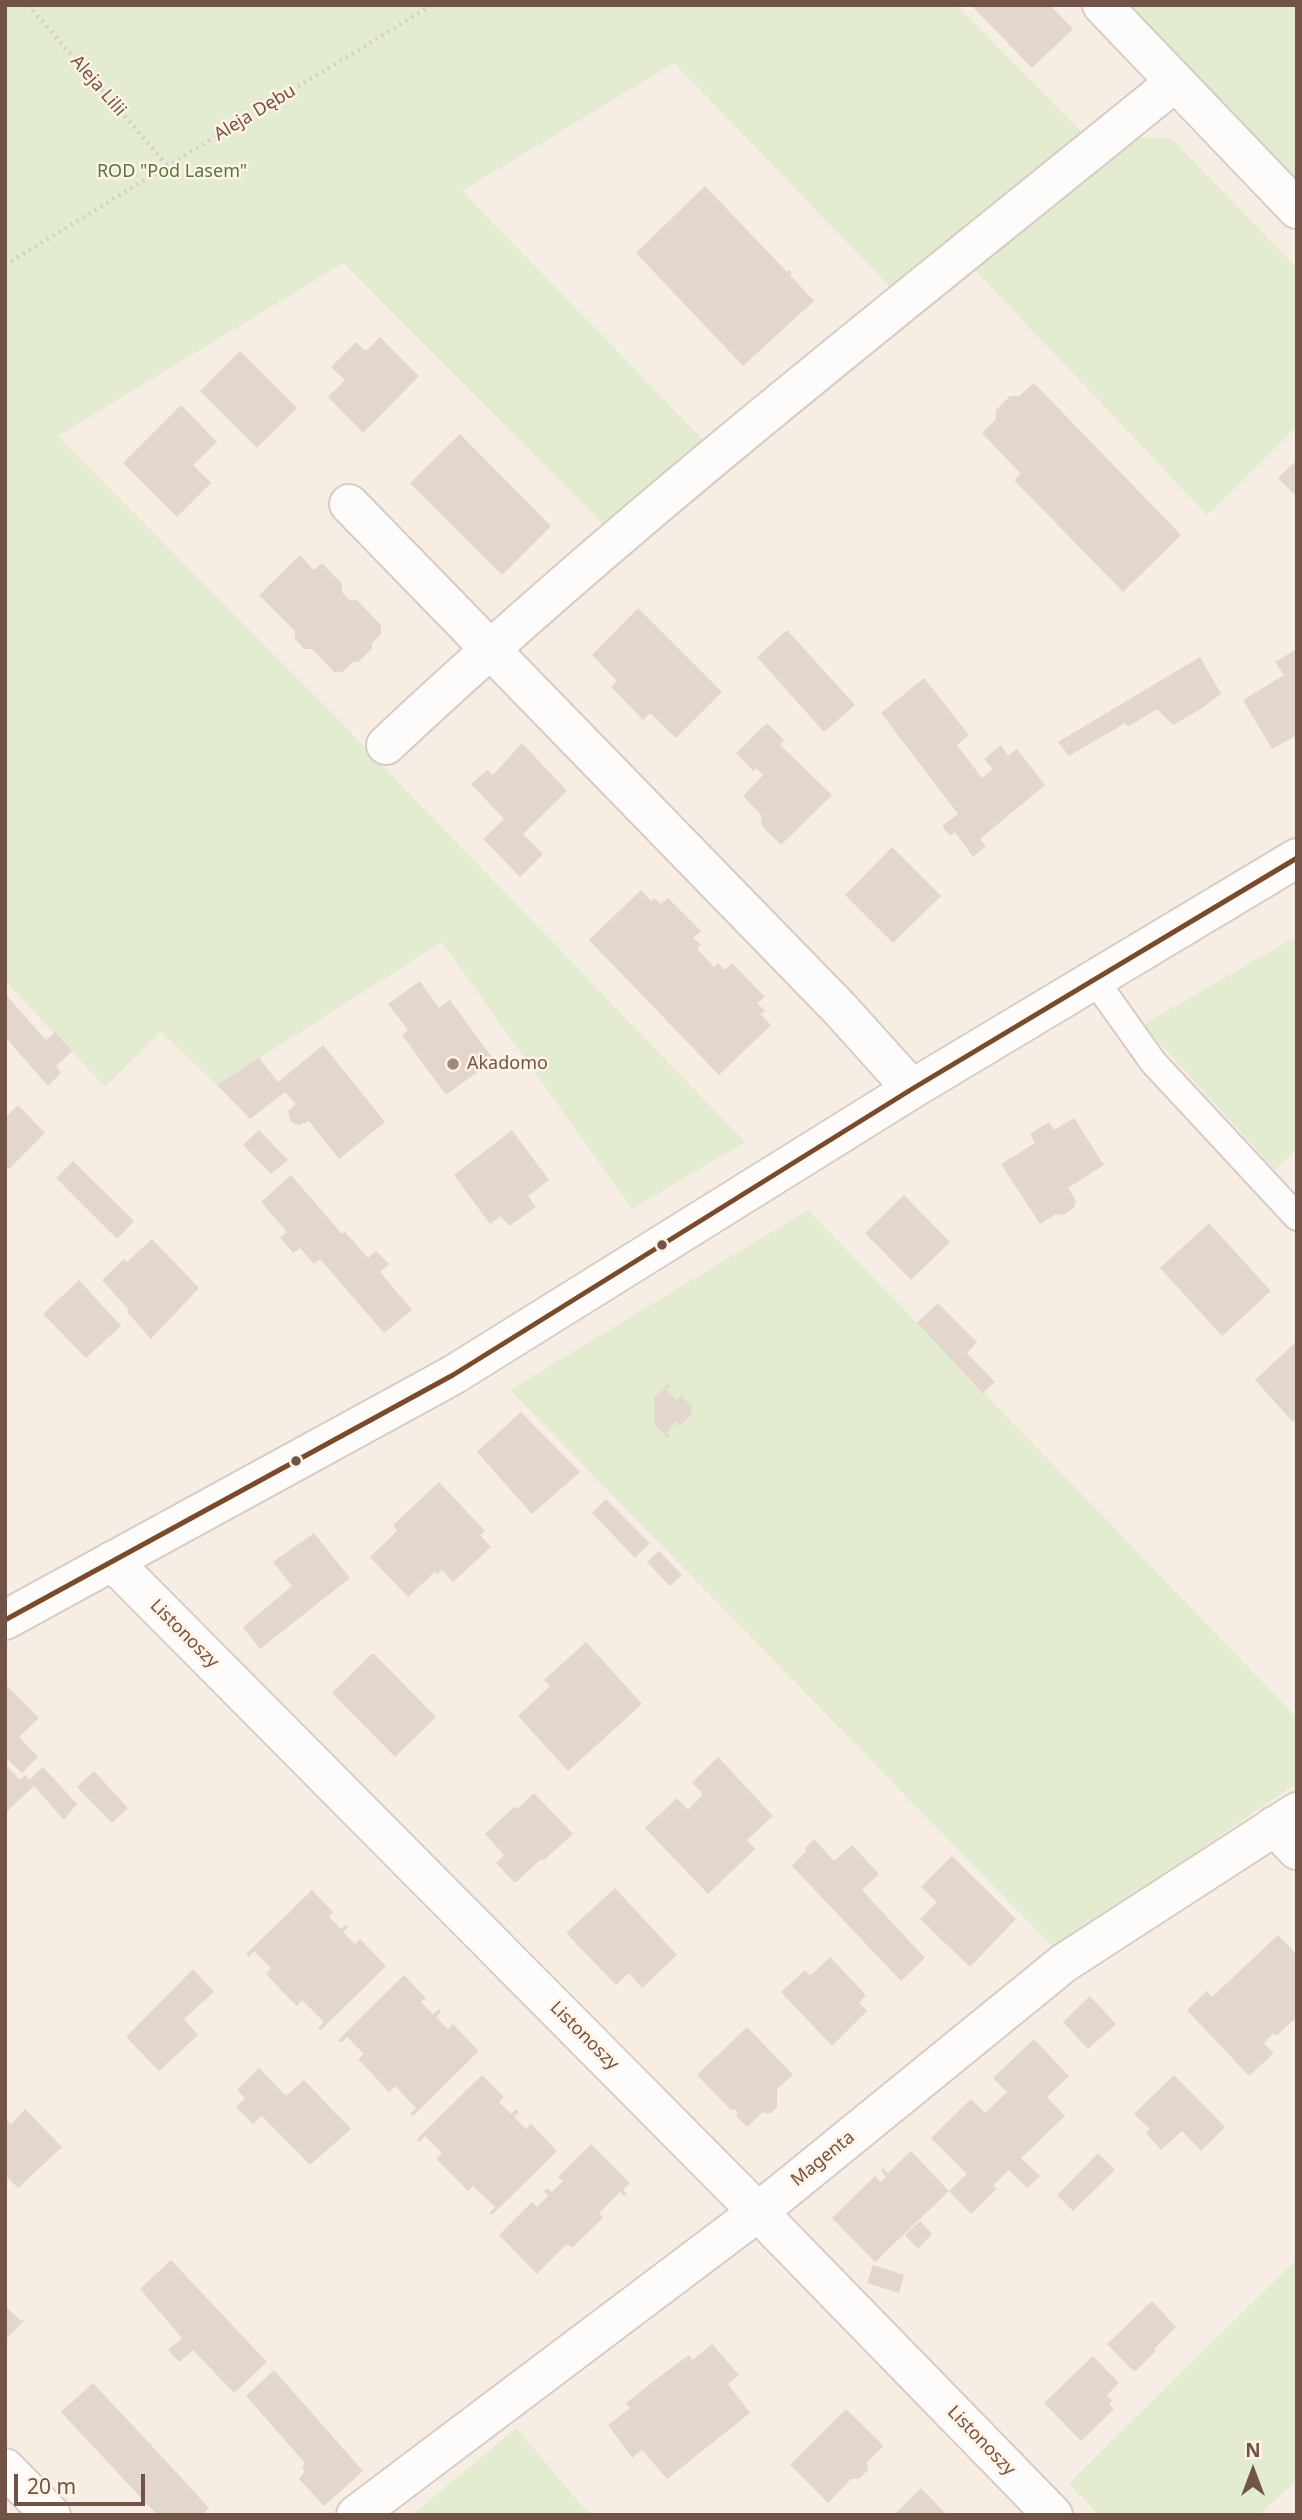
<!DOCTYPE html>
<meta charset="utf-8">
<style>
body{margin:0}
#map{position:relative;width:1302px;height:2520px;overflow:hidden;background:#f6eee5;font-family:"Noto Sans",sans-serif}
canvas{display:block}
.frame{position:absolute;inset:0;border:7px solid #725347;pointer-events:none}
.north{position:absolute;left:1218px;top:2436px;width:70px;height:70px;-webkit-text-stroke:5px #fff3e5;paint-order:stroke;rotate:0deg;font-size:19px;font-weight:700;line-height:28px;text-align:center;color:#725347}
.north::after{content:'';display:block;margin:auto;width:24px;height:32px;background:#725347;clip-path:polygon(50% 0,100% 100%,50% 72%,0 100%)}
.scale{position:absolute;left:14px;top:2474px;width:131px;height:32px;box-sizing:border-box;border:4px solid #725347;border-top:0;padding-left:9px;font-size:21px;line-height:24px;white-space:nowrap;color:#725347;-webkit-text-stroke:5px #fff3e5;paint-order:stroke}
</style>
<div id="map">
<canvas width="1302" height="2520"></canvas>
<div class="frame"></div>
<div class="north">N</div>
<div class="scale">20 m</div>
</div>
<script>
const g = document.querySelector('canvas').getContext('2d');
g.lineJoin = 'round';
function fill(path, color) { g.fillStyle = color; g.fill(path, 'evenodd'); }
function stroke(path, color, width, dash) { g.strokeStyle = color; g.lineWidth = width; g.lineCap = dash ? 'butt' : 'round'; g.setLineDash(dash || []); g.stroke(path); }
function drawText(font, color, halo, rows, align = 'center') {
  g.font = font + ' "Noto Sans",sans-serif'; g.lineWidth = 5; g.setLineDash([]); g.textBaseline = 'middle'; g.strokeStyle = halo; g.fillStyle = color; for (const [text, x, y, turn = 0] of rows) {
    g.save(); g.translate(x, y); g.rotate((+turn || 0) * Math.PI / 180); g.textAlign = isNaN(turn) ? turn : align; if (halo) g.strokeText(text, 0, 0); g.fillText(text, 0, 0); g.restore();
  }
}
const green = new Path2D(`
 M5 5H956L1085 135 894 291 674 63 462 191 710 447 608 529 343 263 58 436 355 737 745 1142 632 1209 442 942 217 1085 161 1032 105 1087 5 981Z
 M1120 5H1297V178Z
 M1130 138H1171L1297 268V426L1207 515 972 267Z
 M1297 936V1149L1275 1170 1143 1025Z
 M808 1210 1297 1718V1783L1055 1949 510 1390Z
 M1297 2259V2480L1259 2515H1099L1069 2484 1072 2480Z
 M516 2428 590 2515H412Z`);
const building = new Path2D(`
 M971 5H1050L1073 29 1032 68Z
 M705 186 787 272 789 270 792 273 790 275 814 301 743 366 636 253Z
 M380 337 419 376 363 433 328 397 345 380 331 367 356 342 366 351Z
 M240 351 297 408 257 448 200 391Z
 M1034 383 1181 535 1123 592 1014 480 1021 474 982 433 996 419V410L1010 396H1019Z
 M181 405 217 442 193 465 211 483 177 517 123 463Z
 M460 434 551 526 502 575 410 483Z
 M1297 460V497L1278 478Z
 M300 555 314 570 322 563 342 584V592L349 600H357L381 625V634L372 643V649L358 662H353L342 672H334L312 649H304L295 639V631L259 595Z
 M638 608 722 692 676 738 650 713 643 720 611 687 617 681 592 655Z
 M787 630 855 705 824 732 757 657Z
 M1297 649V735L1272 749 1243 700 1284 675 1275 662Z
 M1200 657 1221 694 1199 710 1173 725 1157 709 1128 727 1125 723 1069 756 1058 742Z
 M924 678 969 735 957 745 982 778 993 769 984 759 1001 745 1008 756 1017 749 1045 785 980 839 986 846 973 857 955 832 950 836 942 826 958 814 881 713Z
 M767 723 784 740 780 745 832 795 781 845 762 826 761 815 743 796 763 775 756 768 753 771 736 753Z
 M522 743 567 791 523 834 543 854 520 877 483 839 504 819 471 784 487 770 493 775Z
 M892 847 941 896 893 943 845 895Z
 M641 890 651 901 654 898 661 904 668 898 701 931 693 938 701 945 697 949 714 967 718 963 725 970 732 963 765 997 757 1003 765 1011 760 1014 771 1025 719 1075 589 940Z
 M420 981 439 1008 450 1000 494 1060 446 1095 402 1035 408 1030 388 1004Z
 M5 994 46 1040 55 1032 72 1051 56 1066 61 1073 48 1086 5 1037Z
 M323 1045 385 1122 339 1159 309 1121 299 1125 291 1122 288 1111 296 1104 285 1092 250 1119 217 1085 259 1058 278 1082Z
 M18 1105 45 1133 9 1169 5 1166V1118Z
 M1074 1118 1104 1165 1068 1188 1076 1201 1074 1208 1063 1215 1056 1214 1040 1224 1001 1164 1035 1143 1030 1134 1049 1122 1054 1130Z
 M259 1130 288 1160 271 1174 243 1145Z
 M512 1130 549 1180 528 1196 536 1207 509 1226 501 1216 490 1224 454 1175Z
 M73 1161 134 1221 117 1239 56 1178Z
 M291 1175 342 1234 345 1232 368 1258 376 1251 389 1264 380 1272 412 1310 384 1333 320 1259 314 1264 300 1248 293 1253 280 1237 287 1232 261 1202Z
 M904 1195 950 1242 911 1280 865 1233Z
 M1209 1223 1271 1291 1222 1336 1160 1268Z
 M152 1239 199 1288 151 1339 127 1312 129 1310 102 1280 124 1259 127 1262Z
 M79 1280 121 1326 86 1358 43 1314Z
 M938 1303 977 1342 967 1353 995 1382 983 1393 917 1323Z
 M1297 1341V1419L1293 1422 1255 1380Z
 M668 1384 670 1386 666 1390 677 1401 681 1396 692 1407 691 1415 680 1425 676 1421 667 1432 670 1436 668 1438 655 1425 654 1398Z
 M521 1412 580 1472 532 1514 477 1452Z
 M439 1482 485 1531 480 1535 491 1547 453 1582 442 1570 438 1574 435 1572 408 1597 370 1557 397 1531 393 1525Z
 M606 1499 650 1543 635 1558 592 1513Z
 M314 1533 350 1578 260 1649 243 1627 292 1586 273 1562Z
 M659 1551 682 1575 670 1586 647 1562Z
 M586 1642 642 1704 568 1771 518 1716 550 1686 544 1680Z
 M373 1653 436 1717 395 1757 332 1693Z
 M5 1684 39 1718 19 1737 38 1757 22 1773 5 1757Z
 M718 1757 773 1816 747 1840 755 1849 708 1894 645 1828 677 1798 688 1810 703 1794 692 1783Z
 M5 1764 20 1780 25 1775 29 1780 43 1767 77 1804 64 1820 34 1786 5 1813Z
 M94 1771 128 1808 112 1823 77 1787Z
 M534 1793 573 1834 543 1861 541 1859 515 1883 496 1863 504 1855 485 1834 514 1807 517 1809Z
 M814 1839 834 1861 852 1845 879 1874 862 1890 925 1958 901 1981 792 1866 807 1850 805 1848Z
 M952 1856 1016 1919 970 1967 920 1919 937 1902 921 1887Z
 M615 1888 677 1955 642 1988 629 1973 616 1985 566 1933Z
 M312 1890 333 1912 329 1917 341 1929 346 1924 348 1927 343 1932 355 1944 360 1939 386 1966 321 2030 318 2028 324 2022 302 2000 297 2006 281 1990 266 1974 271 1968 254 1951 249 1957 246 1954Z
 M1278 1935 1297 1955V2017L1276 2036 1274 2033 1264 2043 1274 2053 1249 2076 1187 2010 1207 1991 1212 1997Z
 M830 1957 866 1995 859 2003 867 2011 832 2046 781 1992 805 1970 810 1976Z
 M193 1969 214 1992 184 2019 198 2035 159 2071 126 2037Z
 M404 1975 426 1998 421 2002 433 2014 439 2009 441 2012 436 2017 448 2029 453 2024 479 2051 413 2116 410 2113 416 2108 395 2086 389 2092 358 2059 364 2054 347 2037 341 2043 338 2040Z
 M1090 1996 1116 2024 1088 2049 1063 2022Z
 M747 2027 793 2075 777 2089V2107L770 2114 763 2112 747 2127 736 2116 738 2113 734 2109 732 2111 697 2075Z
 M1034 2039 1069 2076 1047 2097 1065 2116 1021 2158 1040 2176 1027 2188 1009 2170 993 2186 997 2189 971 2214 949 2191 967 2174 931 2138 971 2099 985 2113 1007 2092 993 2078Z
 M259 2068 286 2096 304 2080 351 2129 310 2165 262 2116 253 2124 236 2107 245 2098 237 2090Z
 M482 2075 504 2097 499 2102 511 2114 516 2109 519 2112 514 2117 526 2129 531 2124 557 2151 492 2215 489 2213 495 2207 473 2186 468 2191 436 2159 442 2153 425 2136 419 2142 417 2139Z
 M1174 2075 1225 2127 1201 2151 1182 2131 1161 2150 1146 2133 1150 2129 1134 2114Z
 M25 2109 62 2147 18 2188 5 2175V2118L11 2124Z
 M591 2144 630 2183 623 2190 627 2194 624 2196 620 2192 599 2213 603 2218 572 2248 567 2244 537 2274 499 2235 532 2202 537 2207 548 2196 544 2191 547 2188 552 2192 563 2181 558 2177Z
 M911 2151 949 2191 875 2262 832 2218 875 2176 880 2182 886 2177 881 2171 883 2168 888 2173Z
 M1098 2153 1115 2170 1073 2211 1057 2195Z
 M920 2221 932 2234 918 2249 905 2235Z
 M171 2260 267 2362 234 2393 193 2350 179 2362 168 2350 182 2338 140 2289Z
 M873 2265 904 2275 899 2293 867 2283Z
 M1152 2301 1176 2327 1154 2349 1156 2351 1136 2371 1132 2370 1107 2344Z
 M5 2306 21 2321 26 2319 5 2340Z
 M712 2344 739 2375 728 2384 750 2413 667 2479 642 2450 632 2458 608 2425 630 2408 626 2403 659 2377 689 2355 693 2360Z
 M1093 2356 1119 2383 1107 2395 1112 2401 1109 2404 1114 2409 1081 2441 1044 2403Z
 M274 2370 363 2471 324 2506 299 2479 305 2471 302 2467 305 2463 246 2396Z
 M93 2383 150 2444 151 2443 152 2446 209 2508 202 2515H157L61 2412Z
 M846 2409 884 2446 867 2462 868 2470 859 2479H851L828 2503 790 2465Z
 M921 2488 947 2515H894Z`);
const path = new Path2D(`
 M28 5 168 166
 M5 265 432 5`);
const service = new Path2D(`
 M1094 979 1153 1062 1297 1217`);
const minor = new Path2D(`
 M1102 5 1297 209
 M349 504 840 1009 912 1089
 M386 745C636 510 908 300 1174 83
 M112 1561 758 2212 1053 2515
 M1274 1826 1297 1850
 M5 2468 51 2515
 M356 2515 758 2212 1064 1963 1297 1812`);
const tertiary = new Path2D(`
 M5 1620 453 1375 912 1089 1297 858`);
const bus1 = new Path2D(`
 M5 1620 453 1375 912 1089 1297 858`);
const markers = [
 [453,1064,7,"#a0897e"],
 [662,1245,6,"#725347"],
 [296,1461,6,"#725347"]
];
const streetNames = [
 ["Aleja Lilii",98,86,49],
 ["Aleja Dębu",255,113,-31],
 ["Listonoszy",184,1634,45],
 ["Listonoszy",584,2036,45],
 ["Magenta",823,2159,-39],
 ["Listonoszy",981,2441,46]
];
const parkNames = [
 ["ROD \"Pod Lasem\"",172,172]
];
const poiNames = [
 ["Akadomo",467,1064]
];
fill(green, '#e3ebd0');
fill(building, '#e2d6cd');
stroke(service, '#d7cbc4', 30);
stroke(minor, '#d7cbc4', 42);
stroke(tertiary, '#d7cbc4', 42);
stroke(path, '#d7ccc9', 4.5, [2, 5]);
stroke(service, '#fefcfb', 26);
stroke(minor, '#fefcfb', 38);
stroke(tertiary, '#fefcfb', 38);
stroke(bus1, '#7a4b2a', 5);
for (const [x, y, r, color] of markers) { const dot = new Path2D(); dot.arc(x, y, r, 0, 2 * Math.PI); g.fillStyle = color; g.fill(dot); stroke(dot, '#fff3e5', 2.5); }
drawText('18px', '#725347', '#fff3e5', streetNames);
drawText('18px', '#54783f', '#fff3e5', parkNames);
drawText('18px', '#725347', '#fff3e5', poiNames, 'left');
</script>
